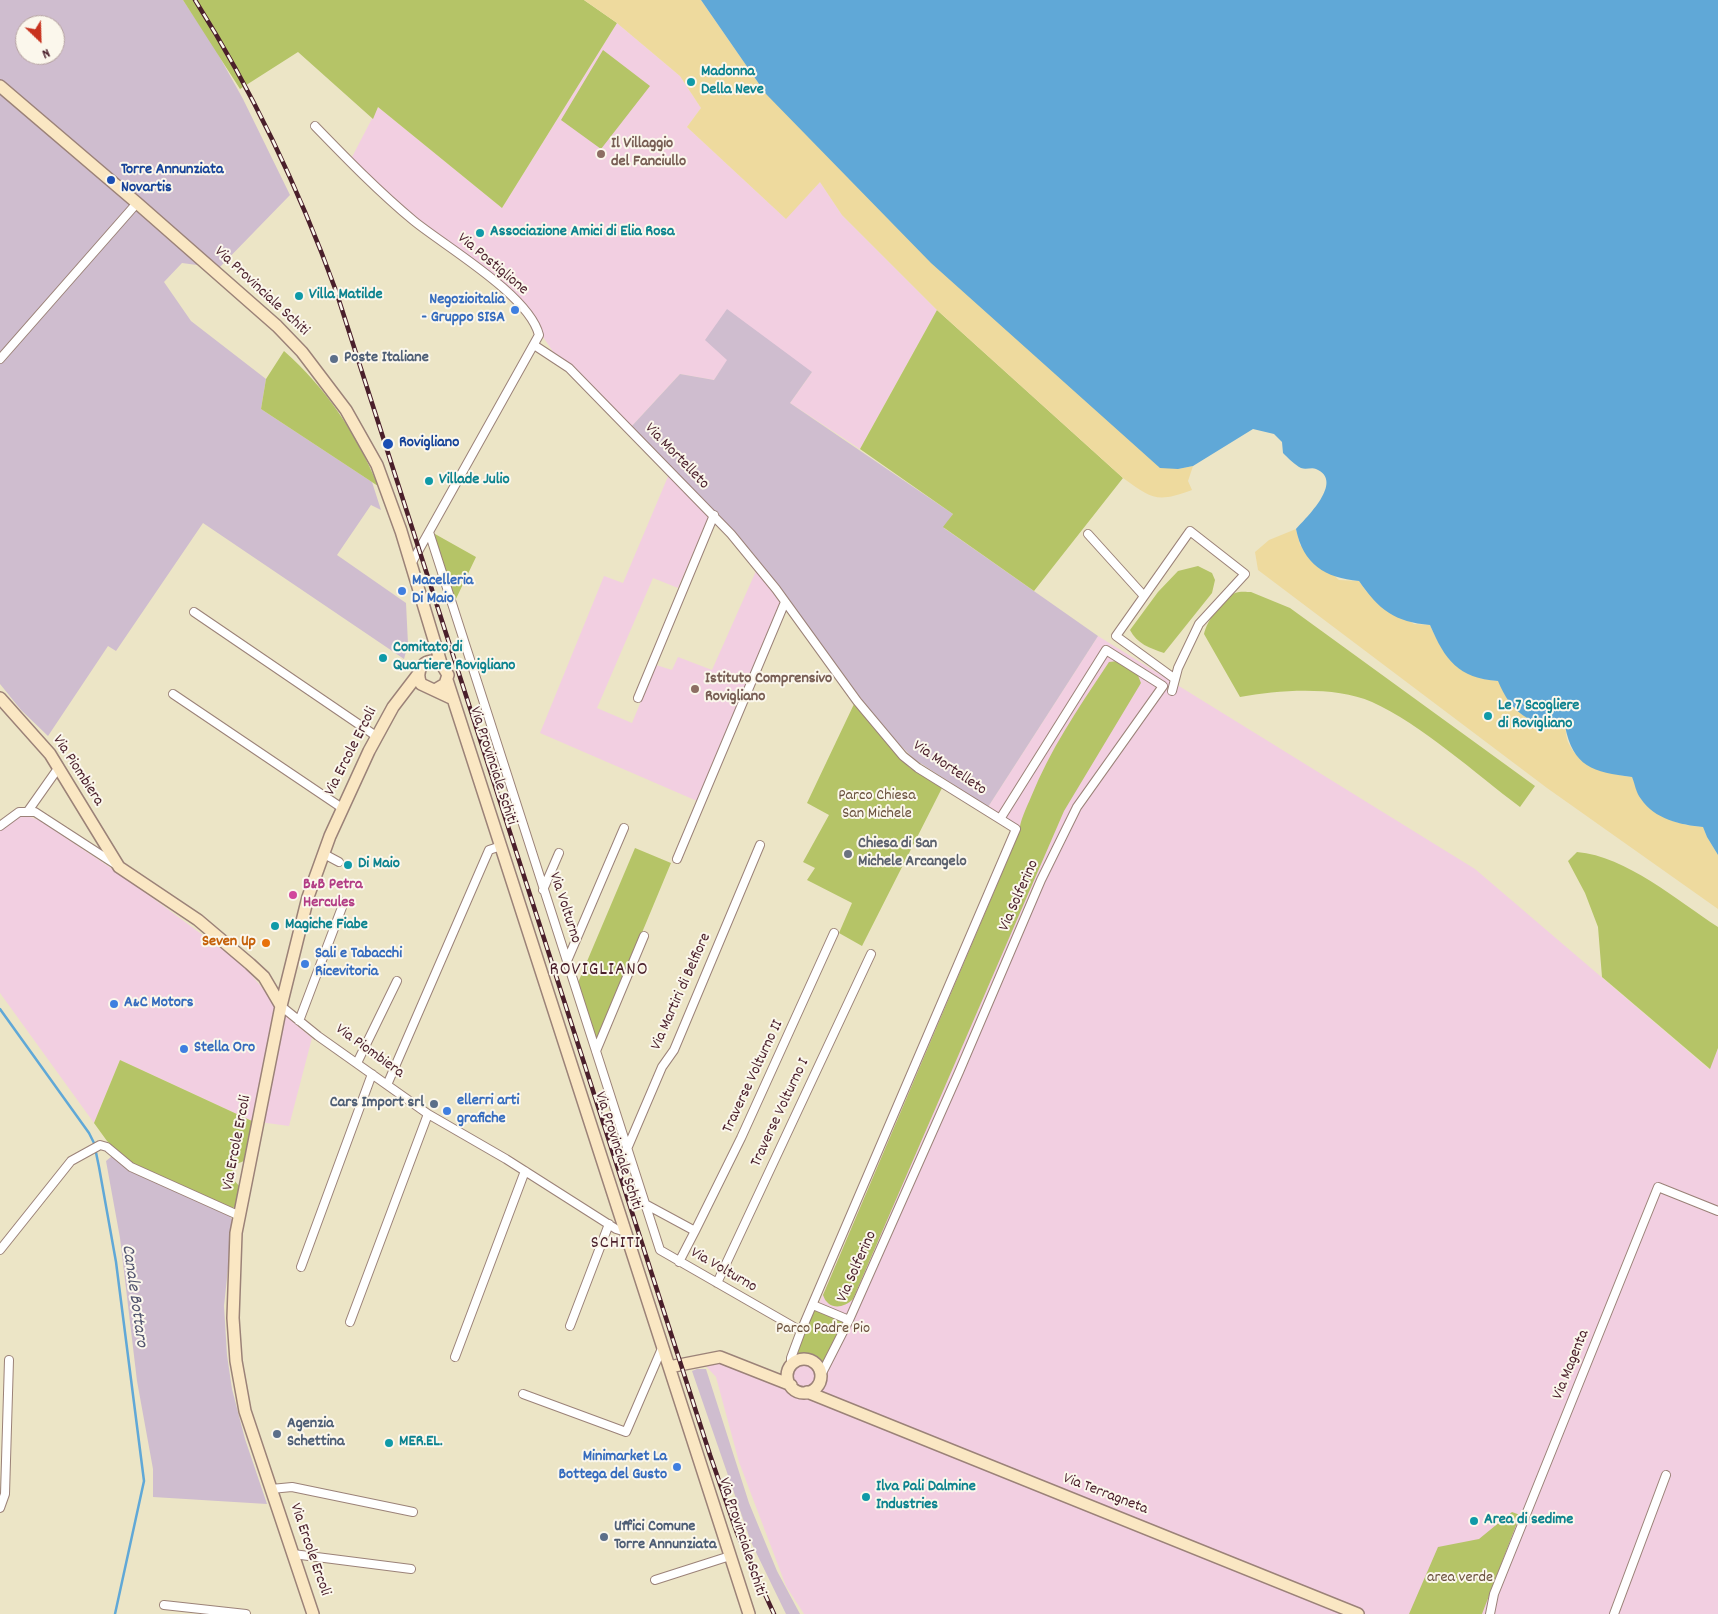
<!DOCTYPE html>
<style>
body{margin:0}
#map{position:relative;width:1718px;height:1614px;overflow:hidden;background:#ece5c6;font-family:Dekko,sans-serif}
canvas{display:block}
.north{position:absolute;left:15px;top:15px;width:50px;height:50px;box-sizing:border-box;background:#fbf7ec;border:1px solid #b4a19f;border-radius:50%;rotate:156deg;font-size:14px;font-weight:700;line-height:20px;text-align:center;color:#4a1f2b}
.north::after{content:'';display:block;margin:auto;width:18px;height:22px;background:#c8321e;clip-path:polygon(50% 0,100% 100%,50% 72%,0 100%)}
</style>
<div id="map">
<canvas width="1718" height="1614"></canvas>
<div class="north">N</div>
</div>
<script>
const g = document.querySelector('canvas').getContext('2d');
g.lineJoin = 'round';
function fill(path, color) { g.fillStyle = color; g.fill(path, 'evenodd'); }
function stroke(path, color, width, dash) { g.strokeStyle = color; g.lineWidth = width; g.lineCap = dash ? 'butt' : 'round'; g.setLineDash(dash || []); g.stroke(path); }
function drawText(font, color, halo, rows, align = 'center') {
  g.font = font + ' Dekko,sans-serif'; g.lineWidth = 4; g.setLineDash([]); g.textBaseline = 'middle'; g.strokeStyle = halo; g.fillStyle = color; for (const [text, x, y, turn = 0] of rows) {
    g.save(); g.translate(x, y); g.rotate((+turn || 0) * Math.PI / 180); g.textAlign = isNaN(turn) ? turn : align; if (halo) g.strokeText(text, 0, 0); g.fillText(text, 0, 0); g.restore();
  }
}
const built = new Path2D(`
 M617 23 680 76 701 108 687 127 785 218 820 182 842 215 937 310 860 449 790 403 812 372 728 360 714 380 680 374 631 427 554 353 521 305 417 219 351 159 378 107 502 208Z
 M672 467 728 525 709 516 678 588 653 578 597 708 632 723 656 665 672 670 678 657 712 670 756 571 781 603 697 801 540 733 604 576 623 583Z
 M1098 636 1475 869 1709 1069 1718 1048V1614H804L786 1586 753 1499 739 1462 716 1377 703 1363 732 1364 784 1386 1020 831 1018 826 988 807Z
 M24 815 39 820 120 874 242 964 287 1017 312 1038 289 1126 252 1121 120 1060 94 1123 0 993V823Z`);
const industrial = new Path2D(`
 M0 0H183L213 45 243 99 290 195 219 268 182 263 164 282 191 321 266 379 261 409 372 482 381 510 371 505 337 555 406 603 408 644 404 659 203 523 116 651 108 646 48 736 21 710 0 684ZM25 25H55V55H25Z
 M727 309 812 372 790 403 953 514 944 528 1098 636 988 807 914 759 900 745 865 704 786 596 728 525 631 427 680 374 714 380 727 360 705 340Z
 M112 1156 126 1168 229 1215 233 1221 224 1306 227 1355 232 1389 245 1439 267 1504 153 1497V1469L137 1381 120 1238 106 1161Z
 M697 1369H706L749 1503 777 1571 800 1614H786L751 1542 692 1371Z`);
const green = new Path2D(`
 M183 0H584L617 23 502 208 378 107 373 119 298 52 240 89Z
 M603 50 650 86 601 149 561 120Z
 M937 310 1123 478 1034 591 943 527 953 514 860 449Z
 M284 351C326 388 357 434 378 486L261 409 266 379Z
 M435 534 476 557 454 603 434 541Z
 M1198 566 1212 573 1215 580 1212 593 1164 653C1150 648 1137 644 1130 630L1158 592 1178 571Z
 M1251 592 1290 608 1535 786 1520 807C1476 774 1421 724 1372 702 1334 686 1280 690 1240 697L1204 634C1207 621 1222 598 1235 593 1240 591 1247 592 1251 592Z
 M1117 661 1137 673 1141 683 1064 811 853 1299C843 1309 828 1310 823 1295L1019 833C1020 820 1026 809 1031 797 1050 750 1077 710 1105 668L1109 662Z
 M855 702 895 753 910 768 942 788 862 946 839 933 852 903 807 880 815 868 803 862 829 815 807 803Z
 M635 848 671 863 596 1043 577 985Z
 M1577 852C1626 856 1678 901 1718 927V1048L1710 1069 1602 977 1598 927 1585 893 1568 861Z
 M120 1060 252 1121 244 1161 234 1165 233 1179 240 1187 236 1207 232 1208 130 1163 107 1141 94 1123Z
 M813 1305 849 1320 820 1370 809 1359 799 1360 791 1366Z
 M1512 1512 1520 1515 1482 1614H1409L1438 1547 1479 1539Z`);
const sand = new Path2D(`
 M584 0H701L766 94 1178 469 1193 466 1188 481 1192 490C1157 503 1152 499 1123 478L937 310 842 215 820 182 786 219 687 127 701 108 680 76 617 23Z
 M1296 529 1300 545 1339 580 1359 581 1366 591 1414 624 1430 625C1444 658 1462 679 1499 681 1509 711 1532 727 1565 725 1566 731 1566 739 1569 744 1580 767 1609 774 1632 777L1641 799 1670 820 1686 825 1703 827 1707 837 1718 855V909L1547 788 1258 570 1255 552 1269 540Z`);
const water = new Path2D(`
 M701 0H1718V855L1707 837 1703 827C1681 825 1654 819 1641 799 1636 793 1635 784 1632 777 1593 772 1573 767 1565 726 1530 726 1511 713 1498 681 1458 678 1445 660 1430 625 1395 622 1379 610 1359 581 1325 578 1303 564 1296 529 1306 518 1345 481 1316 469 1312 467 1306 470 1301 468 1295 465 1288 458 1283 453L1282 442 1274 434 1253 429 1193 466 1178 469 1160 468 931 263 766 94Z`);
const stream = new Path2D(`
 M0 1009 89 1133 94 1143 99 1167 116 1262 144 1481 115 1614`);
const street = new Path2D(`
 M315 126C347 159 378 191 414 221 446 247 529 295 539 335L411 564
 M534 345 569 368 731 534 776 589 857 701 903 756 918 768 1016 829 801 1331 791 1358V1366
 M0 359 137 203
 M429 532 660 1250 801 1331
 M1088 534 1144 596
 M194 612 376 736
 M1172 691 1178 668 1199 624 1245 574 1190 531 1116 636 1175 679
 M173 694 342 808
 M638 698 714 515
 M28 811 59 767
 M0 826 19 812H35L115 864
 M324 854 339 862
 M677 859 785 602
 M543 890 559 853
 M567 961 624 828
 M281 1006 318 1036 428 1114 506 1159 616 1229 626 1232
 M299 1021 344 902
 M596 1051 644 936
 M357 1063 397 981
 M387 1085 489 850 501 846
 M627 1149 662 1067 674 1050 760 845
 M645 1204 695 1231 741 1138 834 933
 M0 1250 71 1161 100 1145 107 1147 131 1167 240 1216
 M679 1262 695 1231
 M301 1267 372 1074
 M717 1283 871 954
 M813 1305 849 1320
 M350 1322 428 1114
 M570 1326 609 1224
 M455 1357 525 1171
 M821 1375 849 1320 959 1072 1041 880 1077 807 1163 686 1106 650 1000 819
 M523 1394 626 1432 663 1346
 M271 1489 292 1487 413 1512
 M0 1508 5 1494 9 1360
 M293 1554 411 1569
 M655 1580 730 1556
 M164 1605 246 1614
 M1490 1614 1494 1594 1658 1187 1718 1211
 M1614 1614 1666 1475`);
const secondary = new Path2D(`
 M0 86 137 203 277 326 302 352 346 410 377 465 401 531 441 663
 M447 680 749 1614
 M435 690 445 684 448 675 441 663C426 656 414 669 421 684L453 699
 M0 698 50 754 119 867 198 920 250 964 264 977 281 1006
 M787 1376a17 17 0 1 1 34 0a17 17 0 1 1-34 0Z
 M669 1367 720 1357 791 1385
 M807 1392 1358 1614
 M313 1614 245 1411 236 1361 233 1318 236 1233 281 1006 308 897 330 836 369 751 393 707 419 673`);
const rail = new Path2D(`
 M195 0C253 92 299 189 336 291L710 1455 737 1533 774 1614`);
const markers = [
 [691,82,5,"#0f9aa8"],
 [601,154,5,"#8d6e63"],
 [111,180,5,"#1a4fb4"],
 [480,233,5,"#0f9aa8"],
 [299,296,5,"#0f9aa8"],
 [515,310,5,"#3f7fe0"],
 [334,359,5,"#5c6f8a"],
 [388,444,6,"#1a4fb4"],
 [429,481,5,"#0f9aa8"],
 [402,591,5,"#3f7fe0"],
 [383,658,5,"#0f9aa8"],
 [695,689,5,"#8d6e63"],
 [1488,716,5,"#0f9aa8"],
 [848,854,5,"#6b7280"],
 [348,865,5,"#0f9aa8"],
 [293,895,5,"#d1479c"],
 [275,926,5,"#0f9aa8"],
 [266,943,5,"#e8710a"],
 [305,964,5,"#3f7fe0"],
 [114,1004,5,"#3f7fe0"],
 [184,1049,5,"#3f7fe0"],
 [434,1104,5,"#5c6f8a"],
 [447,1111,5,"#3f7fe0"],
 [277,1434,5,"#5c6f8a"],
 [389,1443,5,"#0f9aa8"],
 [677,1467,5,"#3f7fe0"],
 [866,1497,5,"#0f9aa8"],
 [1474,1521,5,"#0f9aa8"],
 [604,1537,5,"#5c6f8a"]
];
const cultureNames = [
 ["Madonna",701,73],
 ["Della Neve",701,91],
 ["Associazione Amici di Elia Rosa",490,233],
 ["Villa Matilde",309,296],
 ["Villade Julio",439,481],
 ["Comitato di",393,649],
 ["Quartiere Rovigliano",393,667],
 ["Le 7 Scogliere",1498,707],
 ["di Rovigliano",1498,725],
 ["Di Maio",358,865],
 ["Magiche Fiabe",285,926],
 ["MER.EL.",399,1443],
 ["Ilva Pali Dalmine",876,1488],
 ["Industries",876,1506],
 ["Area di sedime",1484,1521]
];
const educationNames = [
 ["Il Villaggio",611,145],
 ["del Fanciullo",611,163],
 ["Istituto Comprensivo",705,680],
 ["Rovigliano",705,698]
];
const transitNames = [
 ["Torre Annunziata",121,171],
 ["Novartis",121,189],
 ["Rovigliano",399,444]
];
const streetNames = [
 ["Via Postiglione",492,265,40],
 ["Via Provinciale Schiti",261,292,43],
 ["Via Mortelleto",676,457,46],
 ["Via Ercole Ercoli",352,752,-63],
 ["Via Provinciale Schiti",492,766,72],
 ["Via Mortelleto",949,769,34],
 ["Via Piombiera",77,771,57],
 ["Via Solferino",1020,896,-66],
 ["Via Volturno",564,908,72],
 ["Via Martiri di Belfiore",682,992,-66],
 ["Via Piombiera",369,1052,36],
 ["Traverse Volturno II",754,1077,-65],
 ["Traverse Volturno I",781,1113,-65],
 ["Via Ercole Ercoli",238,1143,-79],
 ["Via Provinciale Schiti",617,1151,72],
 ["Via Solferino",858,1267,-66],
 ["Via Volturno",723,1271,30],
 ["Via Magenta",1572,1365,-68],
 ["Via Terragneta",1105,1495,21],
 ["Via Provinciale Schiti",741,1537,72],
 ["Via Ercole Ercoli",309,1550,71]
];
const shopNames = [
 ["Negozioitalia",505,301,"right"],
 ["- Gruppo SISA",505,319,"right"],
 ["Macelleria",412,582],
 ["Di Maio",412,600],
 ["Sali e Tabacchi",315,955],
 ["Ricevitoria",315,973],
 ["A&C Motors",124,1004],
 ["Stella Oro",194,1049],
 ["ellerri arti",457,1102],
 ["grafiche",457,1120],
 ["Minimarket La",667,1458,"right"],
 ["Bottega del Gusto",667,1476,"right"]
];
const serviceNames = [
 ["Poste Italiane",344,359],
 ["Cars Import srl",424,1104,"right"],
 ["Agenzia",287,1425],
 ["Schettina",287,1443],
 ["Uffici Comune",614,1528],
 ["Torre Annunziata",614,1546]
];
const parkNames = [
 ["Parco Chiesa",877,797],
 ["San Michele",877,815],
 ["Parco Padre Pio",823,1330],
 ["area verde",1460,1579]
];
const worshipNames = [
 ["Chiesa di San",858,845],
 ["Michele Arcangelo",858,863]
];
const hotelNames = [
 ["B&B Petra",303,886],
 ["Hercules",303,904]
];
const foodNames = [
 ["Seven Up",256,943]
];
const neighbourhoodNames = [
 ["SCHITI",616,1245]
];
const waterNames = [
 ["Canale Bottaro",133,1296,82]
];
const quarterNames = [
 ["ROVIGLIANO",599,971]
];
fill(built, '#f2cfe1');
fill(industrial, '#cfbdcf');
fill(green, '#b5c467');
fill(sand, '#eeda9e');
fill(water, '#60a8d7');
stroke(stream, '#60a8d7', 2.5);
stroke(street, '#9b8278', 10);
stroke(secondary, '#9b8278', 14);
stroke(street, '#fff', 8);
stroke(secondary, '#fae7c3', 11);
stroke(rail, '#4a1f2b', 4.5);
stroke(rail, '#fbf7ec', 2.5, [8]);
for (const [x, y, r, color] of markers) { const dot = new Path2D(); dot.arc(x, y, r, 0, 2 * Math.PI); g.fillStyle = color; g.fill(dot); stroke(dot, '#fbf7ec', 2); }
drawText('bold 16px', '#0d838f', '#fbf7ec', cultureNames, 'left');
drawText('bold 16px', '#785e54', '#fbf7ec', educationNames, 'left');
drawText('bold 16px', '#164399', '#fbf7ec', transitNames, 'left');
drawText('16px', '#4a1f2b', '#fbf7ec', streetNames);
drawText('bold 16px', '#366cbe', '#fbf7ec', shopNames, 'left');
drawText('bold 16px', '#4e5e75', '#fbf7ec', serviceNames, 'left');
drawText('16px', '#6a513d', '#fbf7ec', parkNames);
drawText('bold 16px', '#5b616d', '#fbf7ec', worshipNames, 'left');
drawText('bold 16px', '#b23c85', '#fbf7ec', hotelNames, 'left');
drawText('bold 16px', '#c56008', '#fbf7ec', foodNames, 'right');
g.letterSpacing = '1px';
drawText('18px', '#4a1f2b', '#fbf7ec', neighbourhoodNames);
g.letterSpacing = '0px';
drawText('italic 18px', '#535670', '#fbf7ec', waterNames);
g.letterSpacing = '1px';
drawText('19px', '#4a1f2b', '#fbf7ec', quarterNames);
g.letterSpacing = '0px';
</script>
